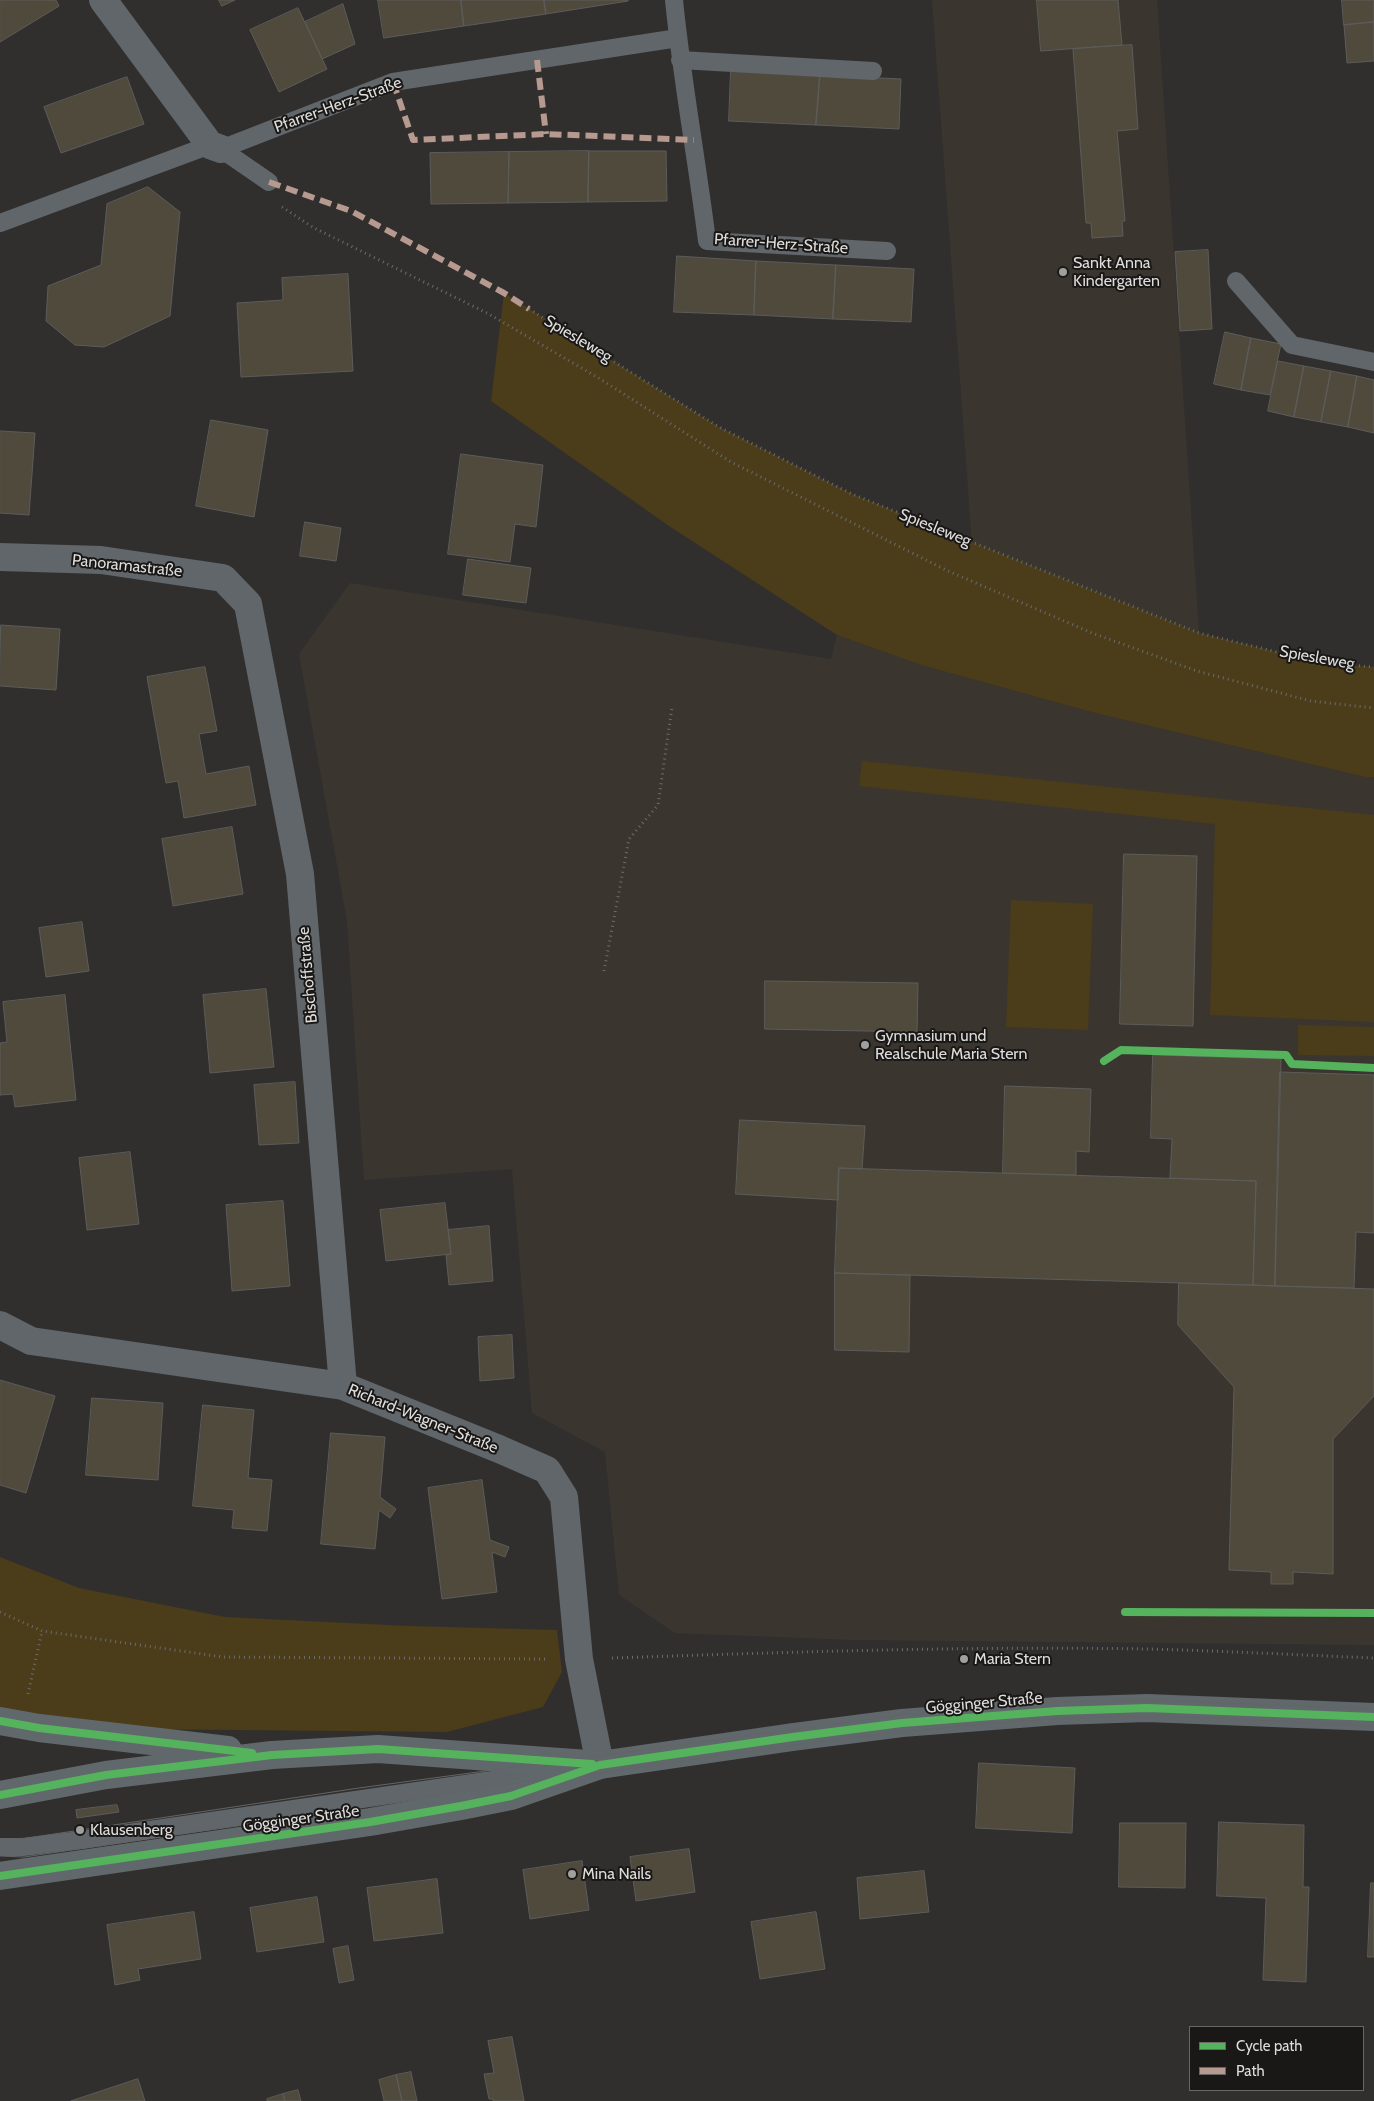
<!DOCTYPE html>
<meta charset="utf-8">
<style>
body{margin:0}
#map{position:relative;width:1374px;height:2101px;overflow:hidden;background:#302f2e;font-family:Cabin,sans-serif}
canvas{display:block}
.legend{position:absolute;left:1189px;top:2026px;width:175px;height:65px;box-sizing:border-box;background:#191817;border:1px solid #686765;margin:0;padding:6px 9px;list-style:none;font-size:15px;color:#dedddb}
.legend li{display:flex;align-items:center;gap:10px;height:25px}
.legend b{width:25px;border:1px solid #686765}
</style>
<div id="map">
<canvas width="1374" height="2101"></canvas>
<ul class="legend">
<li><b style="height:6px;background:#56b35d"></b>Cycle path</li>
<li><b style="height:6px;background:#b69a8f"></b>Path</li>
</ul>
</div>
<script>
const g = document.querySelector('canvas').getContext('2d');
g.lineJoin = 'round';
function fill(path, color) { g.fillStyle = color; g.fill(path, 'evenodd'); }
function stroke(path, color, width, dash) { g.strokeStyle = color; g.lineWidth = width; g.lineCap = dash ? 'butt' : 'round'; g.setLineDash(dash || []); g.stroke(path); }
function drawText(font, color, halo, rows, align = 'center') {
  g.font = font + ' Cabin,sans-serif'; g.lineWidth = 4; g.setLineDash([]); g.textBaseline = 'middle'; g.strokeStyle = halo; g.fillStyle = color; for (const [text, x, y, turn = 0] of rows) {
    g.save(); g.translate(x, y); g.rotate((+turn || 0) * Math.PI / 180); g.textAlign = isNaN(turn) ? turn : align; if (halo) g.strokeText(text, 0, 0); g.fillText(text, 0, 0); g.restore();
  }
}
const built = new Path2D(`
 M932 0H1157L1199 633 972 543Z
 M350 583 831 659 837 635 921 665 1095 713 1365 777H1374V1645L855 1640 675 1633 619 1595 605 1452 532 1413 512 1169 364 1180 347 921 299 654Z`);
const green = new Path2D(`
 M504 293 719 427 852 494 1199 633 1322 663 1374 667V777H1365L1095 713 921 665 837 635 669 526 491 401Z
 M862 761 1374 815V1022L1210 1015 1215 824 859 786Z
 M1011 900 1093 904 1088 1030 1006 1027Z
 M1298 1025 1374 1027V1056L1298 1055Z
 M0 1557 79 1588 225 1617 410 1626 557 1630 562 1672 543 1707 447 1732 130 1729 10 1710 0 1707Z`);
const building = new Path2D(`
 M0 0H56L59 6 0 42Z
 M219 0H235L222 6Z
 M378 0H461L464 26 384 38Z
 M461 0H544L546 14 464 26Z
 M544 0H628V1L546 14Z
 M1037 0H1118L1122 45 1041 51Z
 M1342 0H1374V22L1344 25Z
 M343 4 355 44 322 59 305 22Z
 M298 8 327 69 279 92 250 30Z
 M1374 22V61L1347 63 1344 25Z
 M1132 45 1138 129 1117 131 1125 221H1122L1123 236 1092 238 1091 223H1086L1073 49Z
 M731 70 820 75 816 125 729 121Z
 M820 75 901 79 899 129 816 125Z
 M127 77 144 124 61 153 44 107Z
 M589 151H666L667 201 588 202Z
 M589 151 588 202 508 203 509 152Z
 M509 152 508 203 431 204 430 153Z
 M148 187 180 212 170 316 104 347 75 345 46 321 48 286 101 265 107 204Z
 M1208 250 1212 329 1180 331 1175 252Z
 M677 256 756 261 754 315 674 312Z
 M756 261 836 265 833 319 754 315Z
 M836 265 914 269 911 322 833 319Z
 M348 274 353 371 241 377 237 303 283 300 282 278Z
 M1225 332 1251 338 1241 390 1214 384Z
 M1251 338 1281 344 1270 395 1241 390Z
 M1278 361 1304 366 1294 417 1268 411Z
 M1304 366 1331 371 1321 422 1294 417Z
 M1331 371 1357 376 1348 427 1321 422Z
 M1357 376 1374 380V433L1348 427Z
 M211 420 268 430 254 517 196 506Z
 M0 431 35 433 29 515 0 513Z
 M461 454 543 465 536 527 515 524 510 562 448 554Z
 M305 522 341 528 336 561 300 556Z
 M468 559 531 568 526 603 463 595Z
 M1 625 60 629 56 690 0 686Z
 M205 667 217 731 199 734 206 774 249 766 256 805 184 818 178 781 166 783 147 677Z
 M232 827 243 894 173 906 162 839Z
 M1124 854 1197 856 1193 1026 1120 1024Z
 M82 922 89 971 46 977 39 928Z
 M765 981 918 983 917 1032 765 1029Z
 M266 989 274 1067 210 1073 203 995Z
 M65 995 76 1100 15 1107 13 1094 0 1095V1043L7 1042 3 1002Z
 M1153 1055 1281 1059 1275 1286 1253 1285 1256 1181 1170 1178 1172 1139 1151 1138Z
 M1280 1072 1374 1075V1233L1356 1232 1354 1288 1275 1286Z
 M295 1082 299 1143 259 1145 254 1085Z
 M1005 1086 1091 1089 1089 1152 1076 1151V1175L1003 1173Z
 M740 1120 865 1126 862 1169 839 1168 838 1200 736 1194Z
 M130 1152 139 1224 87 1230 79 1158Z
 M839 1168 1256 1181 1253 1285 835 1273Z
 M283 1201 290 1286 232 1291 226 1205Z
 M445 1203 451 1254 386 1261 380 1210Z
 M489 1226 493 1281 449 1285 446 1255 451 1254 448 1230Z
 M835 1273 910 1275 909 1352 835 1350Z
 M1179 1283 1374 1289V1396L1333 1439V1574L1293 1572V1584H1271V1572L1229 1570 1234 1387 1178 1325Z
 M512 1335 514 1378 480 1381 478 1337Z
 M0 1380 55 1396 26 1493 0 1485Z
 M92 1398 163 1403 158 1480 86 1475Z
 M203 1405 254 1410 248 1478 272 1480 267 1531 232 1528 234 1510 193 1506Z
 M331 1433 385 1437 380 1497 396 1509 390 1518 379 1510 375 1549 321 1544Z
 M482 1480 490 1540 509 1547 505 1557 492 1552 497 1592 442 1599 428 1488Z
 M979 1763 1075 1768 1072 1833 976 1828Z
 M117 1805 119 1812 77 1818 76 1810Z
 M1219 1822 1304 1825 1303 1887H1309L1306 1982 1263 1980 1266 1898 1217 1896Z
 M1120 1823H1186L1185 1888 1119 1887Z
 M689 1849 695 1892 636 1901 630 1857Z
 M582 1861 589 1910 530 1919 523 1870Z
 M924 1871 929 1912 860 1919 857 1878Z
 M437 1879 443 1933 374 1941 367 1888Z
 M1371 1883H1374V1957H1368Z
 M317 1897 324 1942 257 1952 250 1908Z
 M194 1912 201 1959 138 1969 140 1980 115 1985 107 1925Z
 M816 1912 825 1969 760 1979 751 1922Z
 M348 1946 354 1980 339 1983 333 1949Z
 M512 2037 524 2101H493V2099H489L484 2074 494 2073 488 2041Z
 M411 2072 417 2101H402L396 2075Z
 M396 2075 402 2101H384L379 2080Z
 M138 2079 145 2101H71Z
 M298 2090 301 2101H285L283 2094Z
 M283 2094 285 2101H267V2099Z`);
const path = new Path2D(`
 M282 207 314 228 487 313 597 377 731 462 948 571 1092 633 1197 671 1311 701 1374 708
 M529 309 719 427 852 494 1199 633 1322 663 1374 667
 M604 971 629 839 658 805 672 707
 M0 1612 42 1631 223 1657 546 1659
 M612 1658C791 1652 970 1646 1148 1649 1224 1651 1299 1655 1374 1658
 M28 1694 42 1631`);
const lane = new Path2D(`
 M674 0C682 81 697 160 707 241L887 251
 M680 60 873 71
 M221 149 393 82 678 38
 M221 149 269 182
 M0 223 210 145
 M1236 281 1292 345 1374 362
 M0 1847H23L81 1840 554 1771`);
const street = new Path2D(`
 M103 0 210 145 221 149
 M0 557 101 560 223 578 248 604 300 874 343 1386
 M0 1325 31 1341 343 1386 499 1449 547 1470 564 1497 579 1659 600 1765`);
const secondary = new Path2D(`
 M0 1721 39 1728 228 1750
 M0 1795 106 1775 272 1755 378 1749 588 1764
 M0 1876 370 1822 461 1806 511 1796 600 1765 793 1737 902 1723 1057 1711 1147 1708 1374 1717`);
const tram = new Path2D(`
 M0 1839H21L359 1788 901 1715 1056 1702 1147 1700 1374 1709
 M0 1856 24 1857 364 1807 575 1774 601 1773C752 1751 905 1727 1058 1719 1163 1713 1269 1721 1374 1726`);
const quiet = new Path2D(`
 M537 60 546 134
 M393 82 413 140 546 134 694 140
 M269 182 351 211 504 293 529 309`);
const cycleway = new Path2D(`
 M1104 1061 1121 1050 1286 1055 1292 1064 1374 1068
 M1125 1612 1374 1613
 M0 1721 39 1728 252 1753
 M0 1795 106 1775 272 1755 378 1749 592 1764
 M0 1876 370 1822 461 1806 511 1796 600 1765 793 1737 902 1723 1057 1711 1147 1708 1374 1717`);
const markers = [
 [1063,272,5,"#a1a09e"],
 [865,1045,5,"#a1a09e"],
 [964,1659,5,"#a1a09e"],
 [80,1830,5,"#a1a09e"],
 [572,1874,5,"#a1a09e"]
];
const streetNames = [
 ["Pfarrer-Herz-Straße",338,105,-20],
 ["Pfarrer-Herz-Straße",781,244,4],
 ["Spiesleweg",578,339,31],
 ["Spiesleweg",935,528,22],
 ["Panoramastraße",127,566,6],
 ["Spiesleweg",1317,658,10],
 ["Bischoffstraße",308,975,-95],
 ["Richard-Wagner-Straße",423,1419,22],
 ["Gögginger Straße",984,1703,-5],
 ["Gögginger Straße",301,1819,-8]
];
const poiNames = [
 ["Sankt Anna",1073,263],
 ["Kindergarten",1073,281],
 ["Gymnasium und",875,1036],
 ["Realschule Maria Stern",875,1054],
 ["Maria Stern",974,1659],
 ["Klausenberg",90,1830],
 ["Mina Nails",582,1874]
];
fill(built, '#3a362f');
fill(green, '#4b3c1a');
fill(building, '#504a3d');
stroke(building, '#5c5c5b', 1);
stroke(path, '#696d6f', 3, [1, 4]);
stroke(lane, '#60666a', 18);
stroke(street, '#60666a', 28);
stroke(secondary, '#61686c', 28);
stroke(tram, '#636565', 1);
stroke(quiet, '#b69a8f', 6, [12, 6]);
stroke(cycleway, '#56b35d', 8);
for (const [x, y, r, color] of markers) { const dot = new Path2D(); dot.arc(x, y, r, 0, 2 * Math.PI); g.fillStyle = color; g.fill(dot); stroke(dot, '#191817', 2); }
drawText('16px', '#dedddb', '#191817', streetNames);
drawText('16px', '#dedddb', '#191817', poiNames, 'left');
</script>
